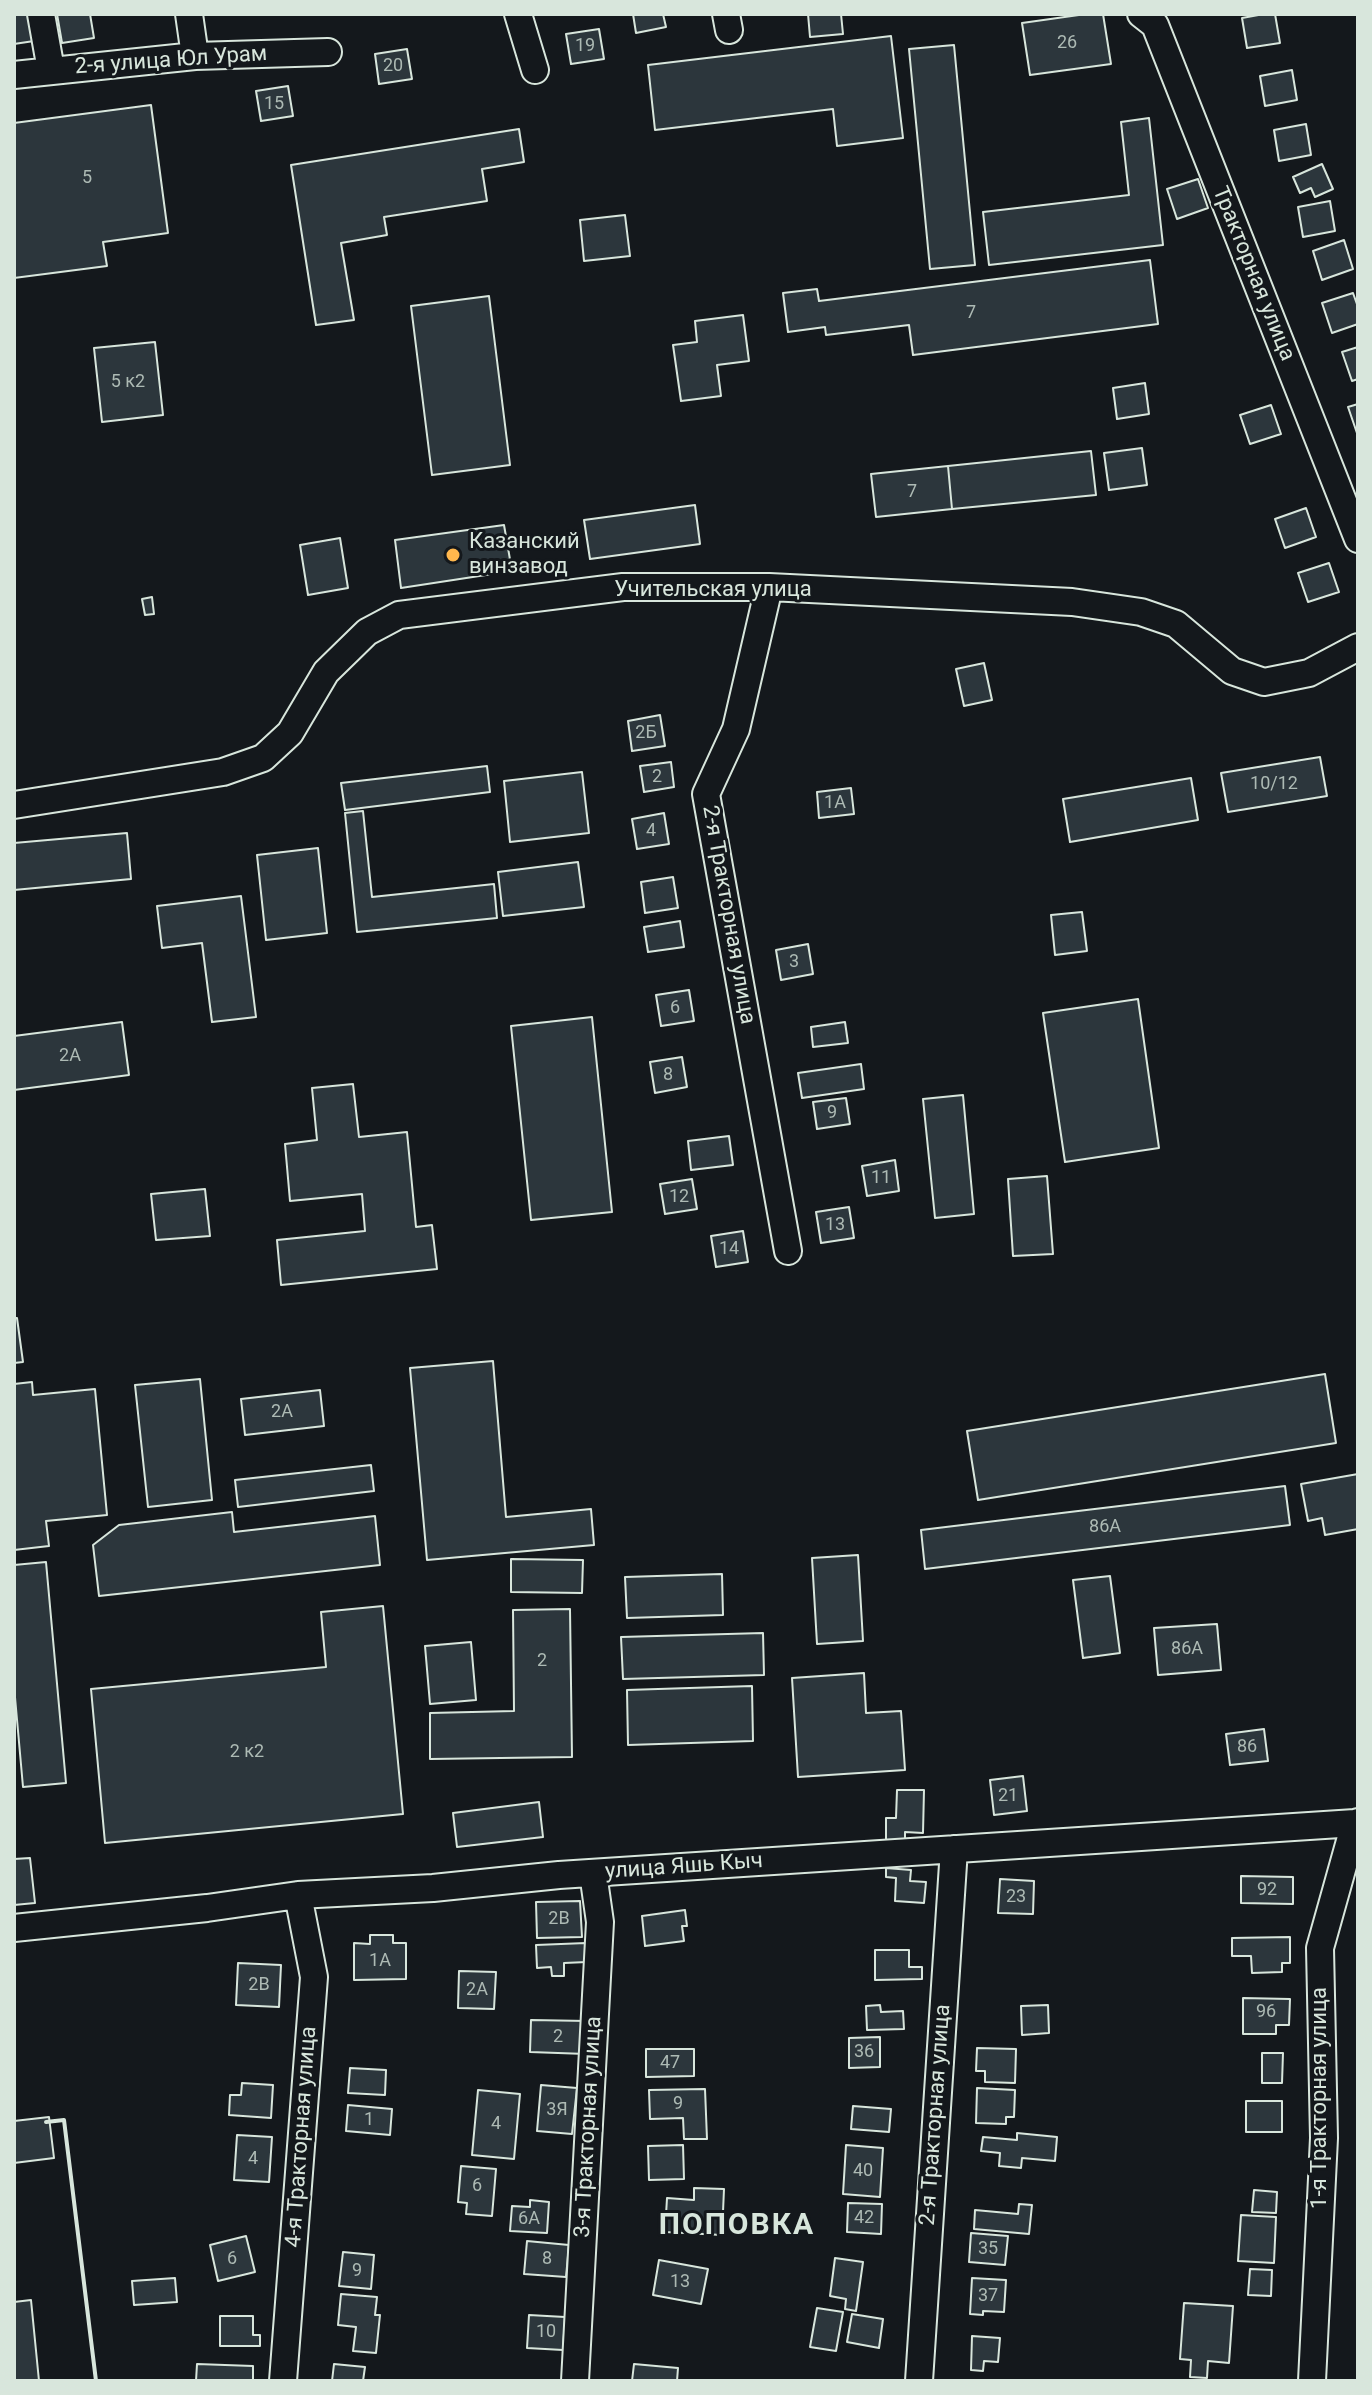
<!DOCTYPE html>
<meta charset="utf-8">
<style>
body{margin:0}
#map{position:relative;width:1372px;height:2395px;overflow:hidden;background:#14181c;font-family:Roboto,sans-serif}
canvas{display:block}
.frame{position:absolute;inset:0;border:16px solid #d8e6dc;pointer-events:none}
</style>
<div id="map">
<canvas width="1372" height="2395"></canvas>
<div class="frame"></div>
</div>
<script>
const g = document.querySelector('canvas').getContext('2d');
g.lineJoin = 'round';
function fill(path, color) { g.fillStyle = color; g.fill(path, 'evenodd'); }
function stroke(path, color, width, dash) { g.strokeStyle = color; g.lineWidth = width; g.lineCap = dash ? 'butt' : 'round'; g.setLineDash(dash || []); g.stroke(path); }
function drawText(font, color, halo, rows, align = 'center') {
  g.font = font + ' Roboto,sans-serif'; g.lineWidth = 6; g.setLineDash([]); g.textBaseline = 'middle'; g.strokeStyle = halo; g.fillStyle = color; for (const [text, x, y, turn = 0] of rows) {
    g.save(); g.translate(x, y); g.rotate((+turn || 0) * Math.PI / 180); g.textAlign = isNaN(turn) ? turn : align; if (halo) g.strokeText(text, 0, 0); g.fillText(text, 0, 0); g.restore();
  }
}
const building = new Path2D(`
 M14 14H30L34 41 14 44Z
 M57 14H90L94 38 62 43Z
 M633 14H663L666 27 636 33Z
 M808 14H841L843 34 810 37Z
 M1086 14H1103L1111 64 1030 75 1022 23Z
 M1264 14H1275L1280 43 1247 48 1242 18Z
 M599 29 604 59 571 64 566 34Z
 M891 36 903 138 837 146 833 109 655 130 648 65Z
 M954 45 975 265 930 269 909 49Z
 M407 49 412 79 379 84 375 54Z
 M1292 70 1297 100 1265 106 1260 76Z
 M288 86 293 116 261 121 256 91Z
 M151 105 168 233 103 242 107 266 14 278V123Z
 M1149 118 1163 245 989 265 983 212 1129 195 1121 122Z
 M1306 124 1311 155 1279 161 1274 130Z
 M519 129 524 162 482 169 487 201 384 217 387 235 341 243 354 320 316 325 291 165Z
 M1322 164 1333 189 1315 197 1311 188 1300 193 1293 177Z
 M1198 179 1208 208 1177 219 1167 189Z
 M1330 201 1335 231 1303 237 1298 207Z
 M625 215 630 256 584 261 580 220Z
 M1344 240 1353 269 1322 280 1313 251Z
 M1150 260 1158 324 913 355 909 325 826 335 825 327 788 332 783 293 817 289 819 301Z
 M1353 293 1358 307V324L1332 333 1322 303Z
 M489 296 510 465 432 475 411 306Z
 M743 315 749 361 717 365 721 396 681 401 673 345 697 342 695 321Z
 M155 342 163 415 102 422 94 348Z
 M1358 347V379L1352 381 1342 352Z
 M1145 383 1149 414 1117 419 1113 388Z
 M1358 404V436L1348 407Z
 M1271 405 1281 434 1250 444 1240 415Z
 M1142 448 1147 485 1109 490 1104 453Z
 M1091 451 1096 495 952 509 948 466Z
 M948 466 952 509 876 517 871 474Z
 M695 505 700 544 590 559 584 520Z
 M1306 508 1316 537 1285 548 1275 519Z
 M504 525 512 571 401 588 395 540Z
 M340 538 348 588 308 595 300 545Z
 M1329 563 1339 592 1308 602 1298 573Z
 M152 597 154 614 145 615 142 599Z
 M984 663 992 700 964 706 956 669Z
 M660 715 665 746 632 751 628 721Z
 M1320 757 1327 796 1228 812 1221 773Z
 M671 762 674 787 644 792 640 766Z
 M487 766 490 792 345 810 341 783Z
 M582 772 589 833 510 842 504 781Z
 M1191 778 1198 820 1070 842 1063 799Z
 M851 788 854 814 819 818 817 792Z
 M363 811 372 897 494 884 497 918 357 932 345 813Z
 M664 813 669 844 637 849 632 819Z
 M127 833 131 879 14 890V843Z
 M318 848 327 933 266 940 257 855Z
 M578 862 584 907 503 916 498 872Z
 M673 877 678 908 645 913 641 882Z
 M241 896 256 1017 212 1022 202 943 162 948 157 906Z
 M1082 912 1087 951 1055 955 1051 915Z
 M680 921 684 947 648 952 644 927Z
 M808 944 813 974 781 980 776 950Z
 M689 990 694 1021 661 1026 656 995Z
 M1138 999 1159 1148 1065 1162 1043 1013Z
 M592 1017 612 1212 531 1220 511 1026Z
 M122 1022 129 1075 14 1090V1036Z
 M845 1022 848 1043 813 1047 811 1027Z
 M682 1057 687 1087 655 1093 650 1062Z
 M861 1064 864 1089 802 1098 798 1073Z
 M353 1084 359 1137 407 1132 416 1227 432 1225 437 1269 281 1285 277 1240 365 1231 362 1194 290 1201 285 1144 317 1140 312 1088Z
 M963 1095 974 1214 935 1218 923 1099Z
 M846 1098 850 1124 817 1129 813 1102Z
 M729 1136 733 1165 691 1170 688 1141Z
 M895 1160 899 1191 867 1196 862 1166Z
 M1047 1176 1053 1254 1013 1256 1008 1179Z
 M692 1179 697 1209 665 1214 660 1184Z
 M205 1189 210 1236 156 1240 151 1194Z
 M849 1207 854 1238 821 1243 816 1212Z
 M743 1231 748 1262 716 1267 711 1236Z
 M14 1318H17L23 1362 14 1363Z
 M493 1361 506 1517 591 1509 594 1545 427 1560 410 1368Z
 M1325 1374 1336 1443 978 1500 967 1431Z
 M200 1379 212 1500 148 1507 135 1385Z
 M32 1382 33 1395 95 1389 107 1515 46 1521 49 1546 14 1550V1384Z
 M320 1390 324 1426 245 1435 241 1399Z
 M371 1465 374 1491 238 1507 235 1480Z
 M1358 1474V1529L1325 1535 1322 1518 1308 1521 1301 1484Z
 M1285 1486 1290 1525 925 1569 921 1530Z
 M232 1512 234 1532 375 1516 380 1565 99 1596 93 1545 119 1525Z
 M858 1555 863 1641 817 1644 812 1558Z
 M511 1559 583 1560 582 1593 511 1592Z
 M46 1562 66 1783 23 1787 14 1686V1565Z
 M722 1574 723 1615 627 1618 625 1577Z
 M1110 1576 1120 1653 1083 1658 1073 1580Z
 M383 1606 403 1814 105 1843 91 1689 326 1667 321 1612Z
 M570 1609 572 1757 430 1759V1713L514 1711 513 1610Z
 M1217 1624 1221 1670 1158 1675 1154 1628Z
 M763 1633 764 1675 623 1679 621 1637Z
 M471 1642 476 1700 430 1704 425 1646Z
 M864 1673 866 1713 901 1711 905 1770 798 1777 792 1678Z
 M752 1686 753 1741 628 1745 627 1690Z
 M1264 1729 1268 1761 1230 1765 1226 1734Z
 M1023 1776 1027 1811 994 1815 990 1780Z
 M897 1790H924L923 1833 905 1832V1845L886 1844V1818H896Z
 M539 1802 543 1837 457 1847 453 1813Z
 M30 1858 35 1903 14 1905V1859Z
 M886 1868 911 1870 910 1881 926 1882 924 1903 895 1901 896 1878 886 1877Z
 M1241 1876 1293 1877V1904L1241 1903Z
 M1000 1879 1034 1881 1033 1914 998 1913Z
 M580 1901 582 1937 537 1938 536 1902Z
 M685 1910 687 1926H682L684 1941 645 1946 642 1916Z
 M370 1935H393V1943H406V1979L354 1980V1943L370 1944Z
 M1290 1937V1963H1282V1972L1252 1973 1251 1956H1232V1938Z
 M586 1943 587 1962 564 1963V1976H552L551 1967 537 1968 536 1945Z
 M875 1950H909V1967H922V1979L875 1980Z
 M238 1963 281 1965 279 2007 236 2005Z
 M459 1971 496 1972 494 2009 458 2008Z
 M1243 1998 1290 1999 1289 2025H1276V2034H1243Z
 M880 2005 881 2012 903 2011 904 2029 867 2030 866 2006Z
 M1048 2005 1049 2033 1022 2035 1021 2006Z
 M531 2020 587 2021 586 2054 530 2052Z
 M880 2037V2067L849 2068V2038Z
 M977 2048 1016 2049 1015 2083 985 2082V2071H976Z
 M646 2049H694V2076L646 2077Z
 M1262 2053H1283L1282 2083H1262Z
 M350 2068 386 2070 385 2095 348 2093Z
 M242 2083 273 2085 271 2118 229 2115 230 2095H241Z
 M541 2085 577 2088 572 2134 537 2131Z
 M977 2088 1015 2090 1014 2117H1006V2124L976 2123Z
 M705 2089 707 2139H684L683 2118 650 2119 649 2090Z
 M478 2090 520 2094 514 2159 472 2155Z
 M1246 2101H1282V2132H1246Z
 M348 2105 392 2109 390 2135 346 2131Z
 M853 2106 891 2109 889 2132 851 2129Z
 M49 2117 54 2158 14 2163V2121Z
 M1017 2133 1057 2137 1055 2161 1022 2158 1021 2168 999 2166 1000 2153 981 2151 983 2137 1017 2140Z
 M237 2135 272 2137 269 2182 234 2180Z
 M683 2145 684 2179 649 2180 648 2146Z
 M846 2145 883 2148 880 2197 843 2194Z
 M461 2166 496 2169 492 2216 466 2214 467 2203 458 2202Z
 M694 2188 724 2189 722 2235 665 2232 667 2198 694 2200Z
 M1254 2190 1277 2192 1276 2213 1252 2212Z
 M530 2200 549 2202 547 2233 510 2231 512 2206 530 2207Z
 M848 2203 882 2204 881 2234 847 2232Z
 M1019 2204 1032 2205 1029 2234 974 2229 975 2210 1018 2214Z
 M1241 2215 1276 2217 1274 2263 1238 2261Z
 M971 2233 1008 2236 1005 2265 969 2262Z
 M246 2236 255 2272 218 2281 210 2245Z
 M527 2241 569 2245 566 2277 524 2274Z
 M343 2252 374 2255 371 2289 339 2286Z
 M835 2258 863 2262 856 2311 845 2309 846 2299 830 2296Z
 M659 2260 708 2269 701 2304 653 2295Z
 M1250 2269 1272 2270 1271 2296 1248 2295Z
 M175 2278 177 2302 134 2305 132 2281Z
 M972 2278 1006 2280 1004 2312 983 2311V2315L970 2314Z
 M341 2294 377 2297 375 2315H380L376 2353 353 2351 356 2327 338 2325Z
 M31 2300 39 2381H14V2302Z
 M1184 2303 1233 2306 1229 2363 1208 2361 1207 2378 1190 2377 1191 2360 1180 2359Z
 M817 2308 843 2312 836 2351 810 2347Z
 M852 2314 883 2319 879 2348 847 2342Z
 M529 2315 565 2317 563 2350 527 2348Z
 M220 2316H253V2335H260V2346H220Z
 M972 2336 1000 2338 998 2362 984 2361 983 2371 971 2370Z
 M197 2364 253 2366V2381H196Z
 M334 2364 365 2367 363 2381H332Z
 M634 2364 678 2368 677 2381H632Z`);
const minor = new Path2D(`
 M41 14 51 70
 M189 14 195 56
 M518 14 535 70
 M726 14 729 30
 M1141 14 1155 25 1358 539
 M14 75 195 56 328 52
 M769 587 736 729 706 794 788 1251
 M14 805 223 772 263 758 290 733 326 672 367 632 399 615 623 587H769L1072 602 1141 612 1176 624 1232 671 1264 682 1309 673 1358 647
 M14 1928 207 1908 298 1895 433 1888 559 1875 1355 1823
 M283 2381 314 1977 298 1895
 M575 2381 600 1922 593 1873
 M919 2381 954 1849
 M1312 2381 1324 2138 1320 1948 1355 1823 1358 1822`);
const wall = new Path2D(`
 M46 2122 64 2120 96 2381`);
const markers = [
 [453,555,8,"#ffb74d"]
];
const numberNames = [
 ["26",1067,43],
 ["19",585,46],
 ["20",393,66],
 ["15",274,104],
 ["5",87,178],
 ["7",971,313],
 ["5 к2",128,382],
 ["7",912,492],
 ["2Б",646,733],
 ["2",657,777],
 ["10/12",1274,784],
 ["1А",835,803],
 ["4",651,831],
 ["3",794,962],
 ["6",675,1008],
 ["2А",70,1056],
 ["8",668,1075],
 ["9",832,1113],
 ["11",881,1178],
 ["12",679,1197],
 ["13",835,1225],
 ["14",729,1249],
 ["2А",282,1412],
 ["86А",1105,1527],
 ["86А",1187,1649],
 ["2",542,1661],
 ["86",1247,1747],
 ["2 к2",247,1752],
 ["21",1008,1796],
 ["92",1267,1890],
 ["23",1016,1897],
 ["2В",559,1919],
 ["1А",380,1961],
 ["2В",259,1985],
 ["2А",477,1990],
 ["96",1266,2012],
 ["2",558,2037],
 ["36",864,2052],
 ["47",670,2063],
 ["9",678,2104],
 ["3Я",557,2110],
 ["1",369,2120],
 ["4",496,2124],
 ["4",253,2159],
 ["40",863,2171],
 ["6",477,2186],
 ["42",864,2218],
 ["6А",529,2219],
 ["35",988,2249],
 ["6",232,2259],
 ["8",547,2259],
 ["9",357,2271],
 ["13",680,2282],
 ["37",988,2296],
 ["10",546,2332]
];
const streetNames = [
 ["2-я улица Юл Урам",171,61,-4],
 ["Тракторная улица",1253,274,68],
 ["Учительская улица",713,590],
 ["2-я Тракторная улица",728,915,80],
 ["улица Яшь Кыч",684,1867,-4],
 ["1-я Тракторная улица",1320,2098,-90],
 ["2-я Тракторная улица",936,2115,-86],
 ["3-я Тракторная улица",589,2127,-87],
 ["4-я Тракторная улица",302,2137,-86]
];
const poiNames = [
 ["Казанский",469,542],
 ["винзавод",469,567]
];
const districtNames = [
 ["ПОПОВКА",737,2226]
];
fill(building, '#2c363c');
stroke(building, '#d8e6dc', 2);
stroke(minor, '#d8e6dc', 30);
stroke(minor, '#14181c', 26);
stroke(wall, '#d8e6dc', 4);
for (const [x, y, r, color] of markers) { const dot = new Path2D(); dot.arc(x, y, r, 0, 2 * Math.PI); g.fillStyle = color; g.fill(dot); stroke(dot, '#14181c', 3); }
drawText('18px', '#adbab4', null, numberNames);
drawText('22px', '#d8e6dc', '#14181c', streetNames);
drawText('22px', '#d8e6dc', '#14181c', poiNames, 'left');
g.letterSpacing = '2px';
drawText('bold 30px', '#d8e6dc', '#14181c', districtNames);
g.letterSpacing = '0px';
</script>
